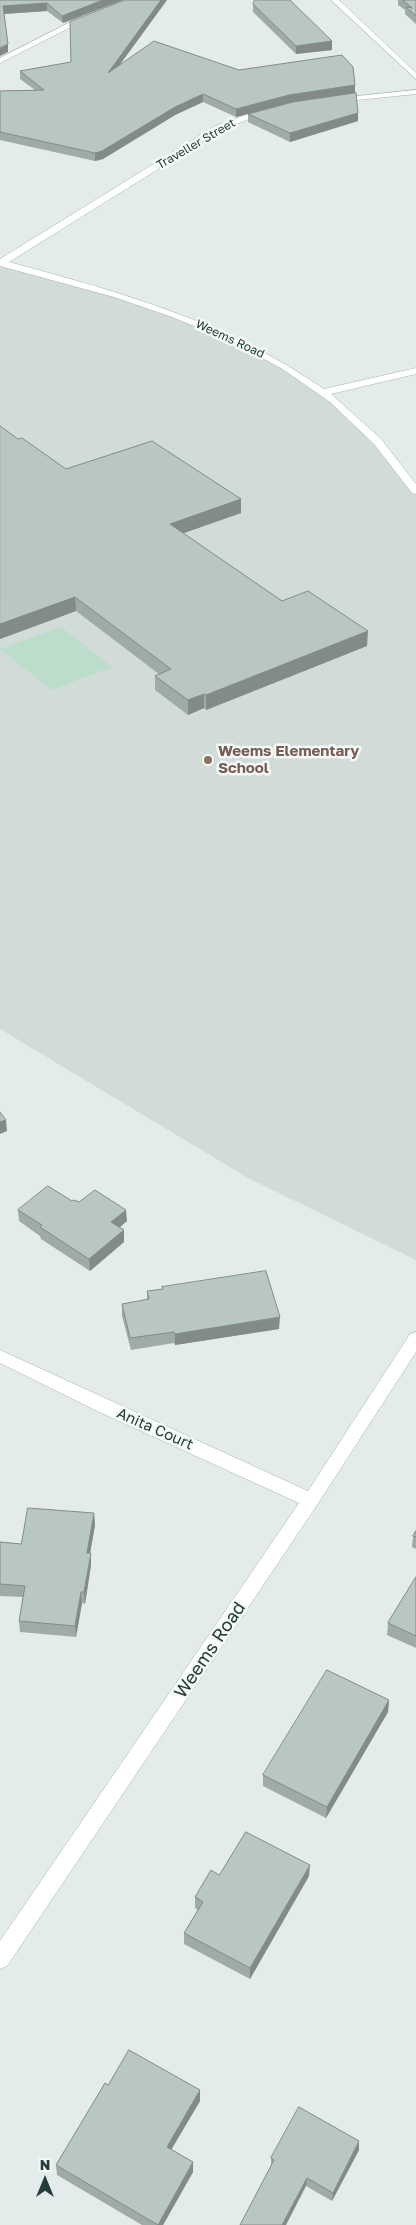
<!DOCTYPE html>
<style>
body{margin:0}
#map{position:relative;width:416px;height:2225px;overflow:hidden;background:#e3ecea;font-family:"Golos Text",sans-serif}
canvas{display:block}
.north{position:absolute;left:20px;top:2155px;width:50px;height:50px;-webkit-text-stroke:4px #f4f9f7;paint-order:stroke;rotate:0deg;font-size:14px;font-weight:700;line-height:20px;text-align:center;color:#233d3a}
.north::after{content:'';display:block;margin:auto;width:18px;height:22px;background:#233d3a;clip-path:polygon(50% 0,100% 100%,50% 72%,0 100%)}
</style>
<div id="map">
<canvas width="416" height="2225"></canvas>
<div class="north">N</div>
</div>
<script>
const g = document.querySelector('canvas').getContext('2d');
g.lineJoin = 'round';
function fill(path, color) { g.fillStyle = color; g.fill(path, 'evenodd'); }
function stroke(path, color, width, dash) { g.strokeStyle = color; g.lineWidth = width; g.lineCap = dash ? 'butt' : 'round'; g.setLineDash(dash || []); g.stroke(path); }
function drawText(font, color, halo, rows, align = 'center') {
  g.font = font + ' "Golos Text",sans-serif'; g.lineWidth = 5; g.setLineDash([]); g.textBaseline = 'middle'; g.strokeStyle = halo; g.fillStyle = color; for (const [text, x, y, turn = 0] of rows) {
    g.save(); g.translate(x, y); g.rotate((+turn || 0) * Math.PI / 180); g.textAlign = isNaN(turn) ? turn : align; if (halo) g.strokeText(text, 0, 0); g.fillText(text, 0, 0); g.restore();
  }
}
const built = new Path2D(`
 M0 263 109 291 234 340 340 403 416 491V1260L248 1178 0 1029Z`);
const green = new Path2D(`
 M61 627 112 667 52 690 0 649Z`);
const minor = new Path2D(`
 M86 14 93 16 0 63V58Z
 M416 90V94L338 102 334 100 338 98Z
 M265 108 272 110 221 130 9 262C123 293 225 321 324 389L416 368V374L331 394 381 439 416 484V494L412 493 374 444 330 402 281 368 228 340 172 317 114 297 0 266V259L215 126Z
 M416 1332V1352L317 1505 7 1966 0 1969V1941L299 1503 95 1410 0 1363V1350L308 1491 410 1334Z`);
const secondary = new Path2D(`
 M331 0H339L416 73V79Z`);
const wall = new Path2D(`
 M0 0H123L63 23 47 11 4 14 8 52Z
 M125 0H167L120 64 239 70 355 85V93L358 113V121L290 142 248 122V114L292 103 236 117 203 102 175 115 103 159 95 161 0 140V91L35 90 20 79V71L71 62Z
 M398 0H416V24L405 14V10L398 5Z
 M253 4 332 41V50L296 54 253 12Z
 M0 426 18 439 66 469 241 499V513L183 533 282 601 367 646 206 710 204 708 188 715 155 690V676L159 674 76 611 0 639Z
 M72 1201 79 1202 127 1221 119 1227 124 1230V1242L90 1271 41 1239 40 1236 19 1221 18 1210Z
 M147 1291 279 1329 175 1345 174 1343 131 1350 122 1316V1304L147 1300Z
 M94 1513 95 1525 90 1553 91 1565 85 1604 82 1603 76 1637 20 1632 19 1621 23 1597 0 1596V1542L21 1544Z
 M416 1531V1549L412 1547 413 1536Z
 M416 1577V1648L387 1635 388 1623Z
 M389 1700 388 1712 326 1818 263 1786V1775Z
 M219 1875 309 1876 250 1979 184 1944V1933L198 1910 195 1908V1897Z
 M108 2085 200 2090V2101L171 2149 193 2162V2172L163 2225H142L57 2175 56 2165Z
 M359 2150 332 2201 271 2166V2158Z`);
const shadedWall = new Path2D(`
 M103 0H123L63 23 62 16Z
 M161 0H167L108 81V73Z
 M47 3V11L3 14V6Z
 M332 41V50L296 54V46Z
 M8 44V52L0 56V48Z
 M355 85V93L289 103 236 117V109L289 95Z
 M203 94V102L175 115 103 159 95 161V153L175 107Z
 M358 113V121L290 142V133Z
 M241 499V513L170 538V524Z
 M75 597 76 611 0 639V624Z
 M368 631 367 646 206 710V695Z
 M204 694V708L188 715V700Z
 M6 1120 7 1131 0 1134V1122Z
 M126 1210 127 1221 112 1234 111 1222Z
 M124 1230V1242L90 1271 89 1259Z
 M280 1317 279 1329 175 1345V1334Z
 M94 1513 95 1525 88 1565 87 1553Z
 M91 1553V1565L85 1604 84 1592Z
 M81 1592 82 1603 76 1637 75 1626Z
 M389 1700 388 1712 326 1818 327 1807Z
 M310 1865 309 1876 250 1979V1968Z
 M200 2090V2101L167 2157V2147Z
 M359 2141V2150L332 2201 333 2193Z
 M193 2162V2172L163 2225H158Z
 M307 2178 306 2186 286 2225H282Z`);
const building = new Path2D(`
 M0 0H103L62 16 47 3 3 6 8 44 0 48Z
 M125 0H161L108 73 154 41 239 70 342 55 353 67 355 85 289 95 236 109 203 94 175 107 102 151 95 153 0 132V91L44 90 20 71 71 62 70 22Z
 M255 0H290L332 41 296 46 253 4Z
 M403 0H416V16L406 7 412 8Z
 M356 93 358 113 290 133 248 114 293 102Z
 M0 426 18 439 22 438 66 469 152 441 241 499 170 524 282 601 308 591 368 631 206 695 204 694 188 700 155 676 171 669 75 597 0 624Z
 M0 1112 6 1120 0 1122Z
 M48 1186 72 1201 74 1200 79 1202 95 1190 126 1210 111 1222 124 1230 89 1259 40 1227 42 1225 18 1210Z
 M266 1271 280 1317 175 1334 174 1332 130 1338 122 1304 149 1299 147 1291 163 1289 162 1287Z
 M28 1508 94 1513 87 1553H91L84 1592H81L75 1626 19 1621 25 1586 0 1584V1542L21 1544Z
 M416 1531V1537L413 1536Z
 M416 1577V1636L388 1623Z
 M327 1670 389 1700 327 1807 263 1775Z
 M246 1832 310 1865 250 1968 184 1933 203 1902 195 1897 211 1870 219 1875Z
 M129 2050 200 2090 167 2147 193 2162 158 2225 56 2165 105 2083 108 2085Z
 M299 2107 359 2141 333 2193 307 2178 282 2225H240L274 2160 271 2158Z`);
const markers = [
 [208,760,5,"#8d6e63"]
];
const farStreetnames = [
 ["Traveller Street",196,144,-30],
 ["Weems Road",230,339,25]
];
const educationNames = [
 ["Weems Elementary",218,751],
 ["School",218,768]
];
const streetNames = [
 ["Anita Court",155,1429,24]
];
const nearStreetnames = [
 ["Weems Road",210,1650,-56]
];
fill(built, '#d1dcd9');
fill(green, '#bdddcb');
stroke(minor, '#a6b4b2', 1);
stroke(secondary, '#a2b8b3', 1);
fill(minor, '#fff');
fill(secondary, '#fff');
fill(wall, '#9faba8');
fill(shadedWall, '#828b88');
fill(building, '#b9c7c3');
stroke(building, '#828b88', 1);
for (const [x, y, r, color] of markers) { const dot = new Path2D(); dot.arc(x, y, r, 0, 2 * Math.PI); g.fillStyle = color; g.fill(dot); stroke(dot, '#f4f9f7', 2); }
drawText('12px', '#233d3a', '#f4f9f7', farStreetnames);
drawText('bold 15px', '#785e54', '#f4f9f7', educationNames, 'left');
drawText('15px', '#233d3a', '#f4f9f7', streetNames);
drawText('18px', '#233d3a', '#f4f9f7', nearStreetnames);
</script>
